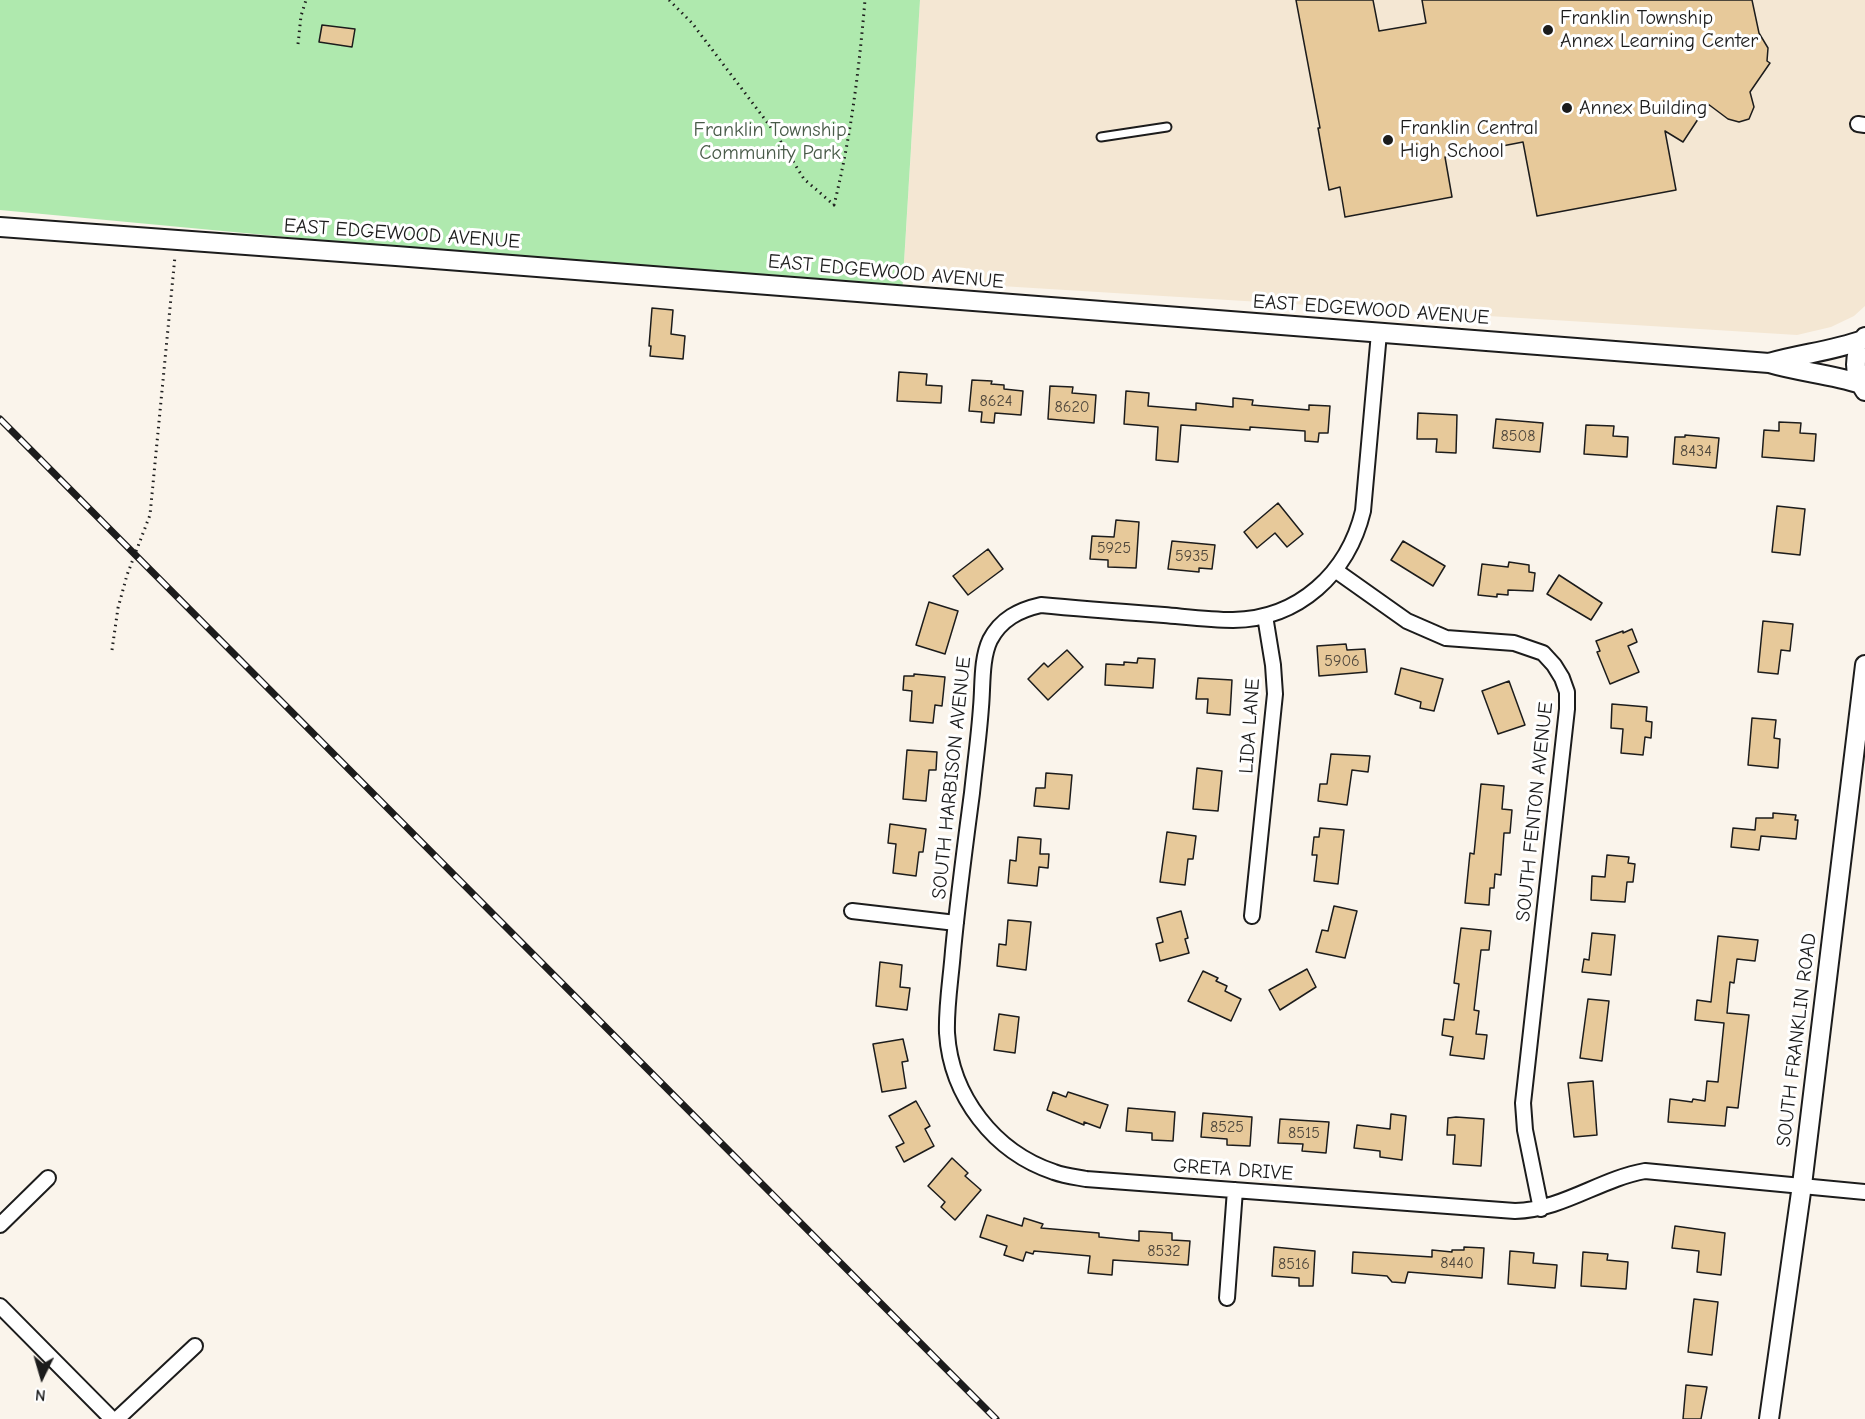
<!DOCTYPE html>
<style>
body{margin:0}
#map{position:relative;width:1865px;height:1419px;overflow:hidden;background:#faf4eb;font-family:"Comic Neue",sans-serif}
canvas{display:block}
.north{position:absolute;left:12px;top:1347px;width:60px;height:60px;-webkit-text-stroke:4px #fff;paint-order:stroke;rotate:185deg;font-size:16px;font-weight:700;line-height:24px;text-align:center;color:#1c1c1c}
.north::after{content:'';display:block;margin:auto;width:21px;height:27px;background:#1c1c1c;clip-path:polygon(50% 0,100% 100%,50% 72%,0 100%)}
</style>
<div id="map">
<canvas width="1865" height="1419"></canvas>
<div class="north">N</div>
</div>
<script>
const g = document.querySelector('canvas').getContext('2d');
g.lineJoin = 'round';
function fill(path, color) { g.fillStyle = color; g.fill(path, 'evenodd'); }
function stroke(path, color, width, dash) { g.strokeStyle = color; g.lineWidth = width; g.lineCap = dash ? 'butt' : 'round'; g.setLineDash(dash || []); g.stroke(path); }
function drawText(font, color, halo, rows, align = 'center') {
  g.font = font + ' "Comic Neue",sans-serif'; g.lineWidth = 6; g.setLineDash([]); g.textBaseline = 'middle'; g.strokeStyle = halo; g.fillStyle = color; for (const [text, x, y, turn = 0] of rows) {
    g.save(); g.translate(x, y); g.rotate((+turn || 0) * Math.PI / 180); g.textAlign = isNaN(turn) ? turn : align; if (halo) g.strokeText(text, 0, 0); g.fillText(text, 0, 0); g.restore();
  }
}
const built = new Path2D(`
 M920 0H1865V306L1854 316 1831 327 1797 335 903 280Z`);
const green = new Path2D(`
 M0 0H920L902 295 0 210Z`);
const building = new Path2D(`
 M1296 0H1373L1379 31 1426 23 1422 0H1752L1759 33 1768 48 1767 61 1770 63 1750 92 1754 107 1749 119 1739 122 1728 119 1708 104 1683 142 1665 131 1676 190 1537 216 1523 142 1445 157 1452 197 1345 217 1340 187 1329 190 1318 128H1320Z
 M322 25 355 29 352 47 319 42Z
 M652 308 673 310 671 334 685 336 683 359 650 356 651 346H649Z
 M899 372 927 374 926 385 942 386 941 403 897 401Z
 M972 380 992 381 991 384 1004 385V389L1023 391 1021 415 995 413 994 423 981 422 982 412 969 411Z
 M1050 386 1073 387 1072 393 1096 395 1094 423 1048 419Z
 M1126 391 1149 393 1148 406 1196 410V403L1233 407V398L1253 400 1252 405 1309 410V405L1330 406 1328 433H1319L1318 442 1305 441V431L1250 427V430L1181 425 1178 462 1156 460 1158 427 1124 424Z
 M1418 413 1457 415 1456 453 1436 452 1437 439H1417Z
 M1496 419 1543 423 1540 452 1493 448Z
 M1779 422 1801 423 1800 433 1816 434 1814 461 1762 457 1764 430 1779 431Z
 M1586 425 1614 426 1613 436 1628 437 1627 457 1584 454Z
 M1685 435 1719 438 1716 468 1673 464 1675 437H1685Z
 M1278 503 1303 534 1287 547 1275 533 1257 548 1244 532Z
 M1777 506 1805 509 1800 555 1772 552Z
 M1116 520 1139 522 1136 568 1108 567V560L1090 559 1092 536 1114 537Z
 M1172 541 1215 545 1212 569 1199 568V572L1168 569Z
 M1403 541 1445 566 1433 586 1391 560Z
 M988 549 1003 569 968 595 953 576Z
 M1509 562 1529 565V572L1535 573 1533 591 1508 590V595L1497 594V597L1478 595 1482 564 1508 567Z
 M1559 575 1602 603 1591 620 1547 594Z
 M929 602 958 611 945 654 916 645Z
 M1763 621 1793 624 1790 651 1781 650 1778 674 1758 672Z
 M1632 629 1637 642 1628 646 1639 672 1610 684 1597 652 1600 651 1596 641 1623 631V633Z
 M1346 644 1347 650 1365 649 1367 672 1319 676 1317 646Z
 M1067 650 1083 667 1048 700 1028 679 1044 663 1048 667Z
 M1138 658 1155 659 1153 688 1105 685 1106 664 1124 665V662L1137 663Z
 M1401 668 1443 679 1434 711 1420 708 1421 702 1395 694Z
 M914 674 945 677 942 706 935 705 933 723 910 721 912 691 903 690 904 676H914Z
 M1198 678 1232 680 1230 715 1207 713 1208 699H1196Z
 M1509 681 1525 725 1498 734 1482 691Z
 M1612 704 1647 707 1646 721 1652 722 1651 738 1645 737 1643 755 1621 753 1623 729 1611 728Z
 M1752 718 1776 720 1774 738 1780 739 1778 768 1748 765Z
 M907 750 937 752 936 770H929L926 801 903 799Z
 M1331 754 1370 756 1368 772 1352 770 1347 805 1318 801 1320 784H1327Z
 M1197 768 1222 771 1218 811 1193 809Z
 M1046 773 1072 775 1069 809 1034 806 1036 788H1045Z
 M1481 784 1504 786 1502 809 1512 810 1510 833H1504L1501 875 1495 874 1494 888H1490L1489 905 1465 903 1470 853 1474 854Z
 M1773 813 1796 815 1795 820H1798L1796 839 1761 836 1759 850 1731 847 1733 828 1755 830 1756 818H1773Z
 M890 824 926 829 923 852H919L916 876 893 873 896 844 888 843Z
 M1320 828 1344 830 1338 884 1314 881 1317 855H1312L1314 837H1319Z
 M1167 832 1196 836 1193 859H1188L1185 885 1160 882Z
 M1018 837 1041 839 1040 854H1049L1048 868 1039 867 1037 886 1008 883 1010 860 1016 861Z
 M1607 855 1629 857 1628 863 1635 864 1633 882H1627L1625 902 1591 900 1592 876 1605 877Z
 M1334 906 1357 911 1345 958 1316 952 1322 930 1328 931Z
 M1181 911 1188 938 1185 939 1189 953 1160 961 1156 944 1163 942 1157 918Z
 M1008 920 1031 922 1026 970 997 966 999 944 1006 945Z
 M1461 928 1491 931 1489 950H1481L1474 1010 1479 1011 1476 1034 1487 1035 1484 1059 1450 1055 1453 1037 1442 1035 1444 1019 1454 1020 1459 984 1454 983Z
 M1592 933 1615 935 1611 975 1582 972 1584 959 1589 960Z
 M1718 936 1758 940 1755 961 1737 959 1734 983 1730 982 1727 1013 1749 1015 1738 1108 1727 1107 1725 1126 1668 1122 1670 1099 1692 1102 1693 1099 1705 1101 1707 1081 1718 1082 1724 1023 1695 1020 1697 1000 1711 1002Z
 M880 962 902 965 900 987 910 988 907 1010 876 1006Z
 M1307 969 1316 987 1280 1010 1269 990Z
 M1203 971 1218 978 1216 981 1227 986 1225 991 1241 999 1231 1021 1188 1001Z
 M1588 999 1609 1001 1602 1061 1580 1058Z
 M999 1014 1019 1017 1015 1053 994 1050Z
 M903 1039 908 1061 902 1062 906 1088 882 1092 873 1044Z
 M1593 1081 1597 1135 1574 1137 1568 1083Z
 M1053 1092 1066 1097 1068 1092 1108 1105 1100 1128 1084 1122V1125L1047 1110Z
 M916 1101 930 1126 925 1129 934 1146 904 1162 896 1147 904 1143 889 1116Z
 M1128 1108 1175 1112 1173 1141 1152 1140V1133L1126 1131Z
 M1203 1113 1252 1117 1250 1146 1227 1145V1139L1201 1137Z
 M1391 1114 1406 1116 1402 1160 1380 1157V1151L1354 1148 1357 1125 1390 1129Z
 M1456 1117 1484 1119 1481 1166 1453 1164 1455 1135H1447L1448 1118Z
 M1280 1119 1329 1122 1326 1153 1302 1151 1303 1144 1278 1143Z
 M952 1158 968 1173 965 1176 981 1190 955 1220 941 1207 945 1202 928 1186Z
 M987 1215 1022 1226 1024 1218 1043 1224 1041 1228 1099 1233V1237L1139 1241V1231L1172 1233V1240L1190 1241 1188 1265 1113 1260 1112 1275 1088 1273 1090 1256 1034 1251 1033 1254 1026 1252 1023 1261 1004 1255 1007 1246 980 1237Z
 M1675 1226 1725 1233 1721 1275 1697 1272 1699 1251 1672 1248Z
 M1274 1247 1315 1251 1313 1286H1299V1278L1272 1276Z
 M1464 1247 1484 1248 1482 1278 1408 1272 1405 1283 1392 1282 1387 1276 1352 1273 1353 1252 1432 1257V1250L1452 1252V1250H1464Z
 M1510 1251 1534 1253 1533 1263 1557 1265 1555 1288 1508 1284Z
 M1583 1252 1608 1254 1607 1260 1628 1262 1626 1289 1581 1286Z
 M1694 1299 1718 1302 1712 1355 1688 1352Z
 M1686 1385 1707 1387 1701 1419H1683Z`);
const path = new Path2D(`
 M669 0 692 23 776 134 804 179 834 205C851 137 859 70 865 0
 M298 44 301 16 306 0
 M112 650 118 608 127 575 150 515 175 256`);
const service = new Path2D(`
 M1101 137 1167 127`);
const minor = new Path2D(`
 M1858 124 1865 125
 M1379 333 1363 511C1348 573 1299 619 1233 620 1210 620 1187 617 1164 615 1123 612 1082 609 1041 605 1019 610 1001 619 990 640 981 659 983 686 981 707 979 736 975 764 972 793 965 846 958 898 953 951 951 978 946 1006 947 1033 951 1096 994 1152 1054 1172 1065 1176 1075 1177 1086 1179L1515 1211C1562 1210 1600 1179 1645 1171L1865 1192
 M1335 570 1407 621 1446 638 1514 643 1543 653 1554 665 1562 678 1567 692V709L1523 1103 1525 1130 1541 1209
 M852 911 956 923
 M1252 916 1275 694 1273 665 1265 616
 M0 1225 48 1178
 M1227 1298 1235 1190
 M0 1306 112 1419
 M117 1419 195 1346`);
const secondary = new Path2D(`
 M0 227 396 256 1769 363C1799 372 1830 374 1861 384
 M1865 337C1853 355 1853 374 1865 391
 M1769 363C1800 354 1832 351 1863 340
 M1769 1419 1802 1185 1865 665`);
const rail = new Path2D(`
 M0 419 996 1419`);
const markers = [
 [1548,30,6,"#1c1c1c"],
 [1567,108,6,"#1c1c1c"],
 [1388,140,6,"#1c1c1c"]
];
const numberNames = [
 ["8624",996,401],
 ["8620",1072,407],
 ["8508",1518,436],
 ["8434",1696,451],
 ["5925",1114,548],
 ["5935",1192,556],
 ["5906",1342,661],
 ["8525",1227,1127],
 ["8515",1304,1133],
 ["8532",1164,1251],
 ["8440",1457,1263],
 ["8516",1294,1264]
];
const poiNames = [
 ["Franklin Township",1560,18],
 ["Annex Learning Center",1560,41],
 ["Annex Building",1579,108],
 ["Franklin Central",1400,128],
 ["High School",1400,151]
];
const parkNames = [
 ["Franklin Township",770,130],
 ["Community Park",770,153]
];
const streetNames = [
 ["EAST EDGEWOOD AVENUE",402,234,4],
 ["EAST EDGEWOOD AVENUE",886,272,5],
 ["EAST EDGEWOOD AVENUE",1371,310,4],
 ["LIDA LANE",1250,726,-86],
 ["SOUTH HARBISON AVENUE",952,778,-84],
 ["SOUTH FENTON AVENUE",1535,812,-84],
 ["SOUTH FRANKLIN ROAD",1797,1040,-83],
 ["GRETA DRIVE",1233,1170,4]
];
fill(built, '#f4e7d3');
fill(green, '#afe9ae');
fill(building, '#e7c99a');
stroke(building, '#1c1c1c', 1.5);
stroke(service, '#1c1c1c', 11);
stroke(minor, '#1c1c1c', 18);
stroke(secondary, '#1c1c1c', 22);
stroke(path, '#1c1c1c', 3, [1.5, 4.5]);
stroke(service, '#fff', 7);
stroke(minor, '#fff', 14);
stroke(secondary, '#fff', 18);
stroke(rail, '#1c1c1c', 7);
stroke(rail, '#fff', 4.5, [14]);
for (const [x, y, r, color] of markers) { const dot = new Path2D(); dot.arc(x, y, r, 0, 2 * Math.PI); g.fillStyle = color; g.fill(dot); stroke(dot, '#fff', 2); }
drawText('16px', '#4f473c', null, numberNames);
drawText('20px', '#1c1c1c', '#fff', poiNames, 'left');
drawText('20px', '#485a48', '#fff', parkNames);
drawText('20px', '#1c1c1c', '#fff', streetNames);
</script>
